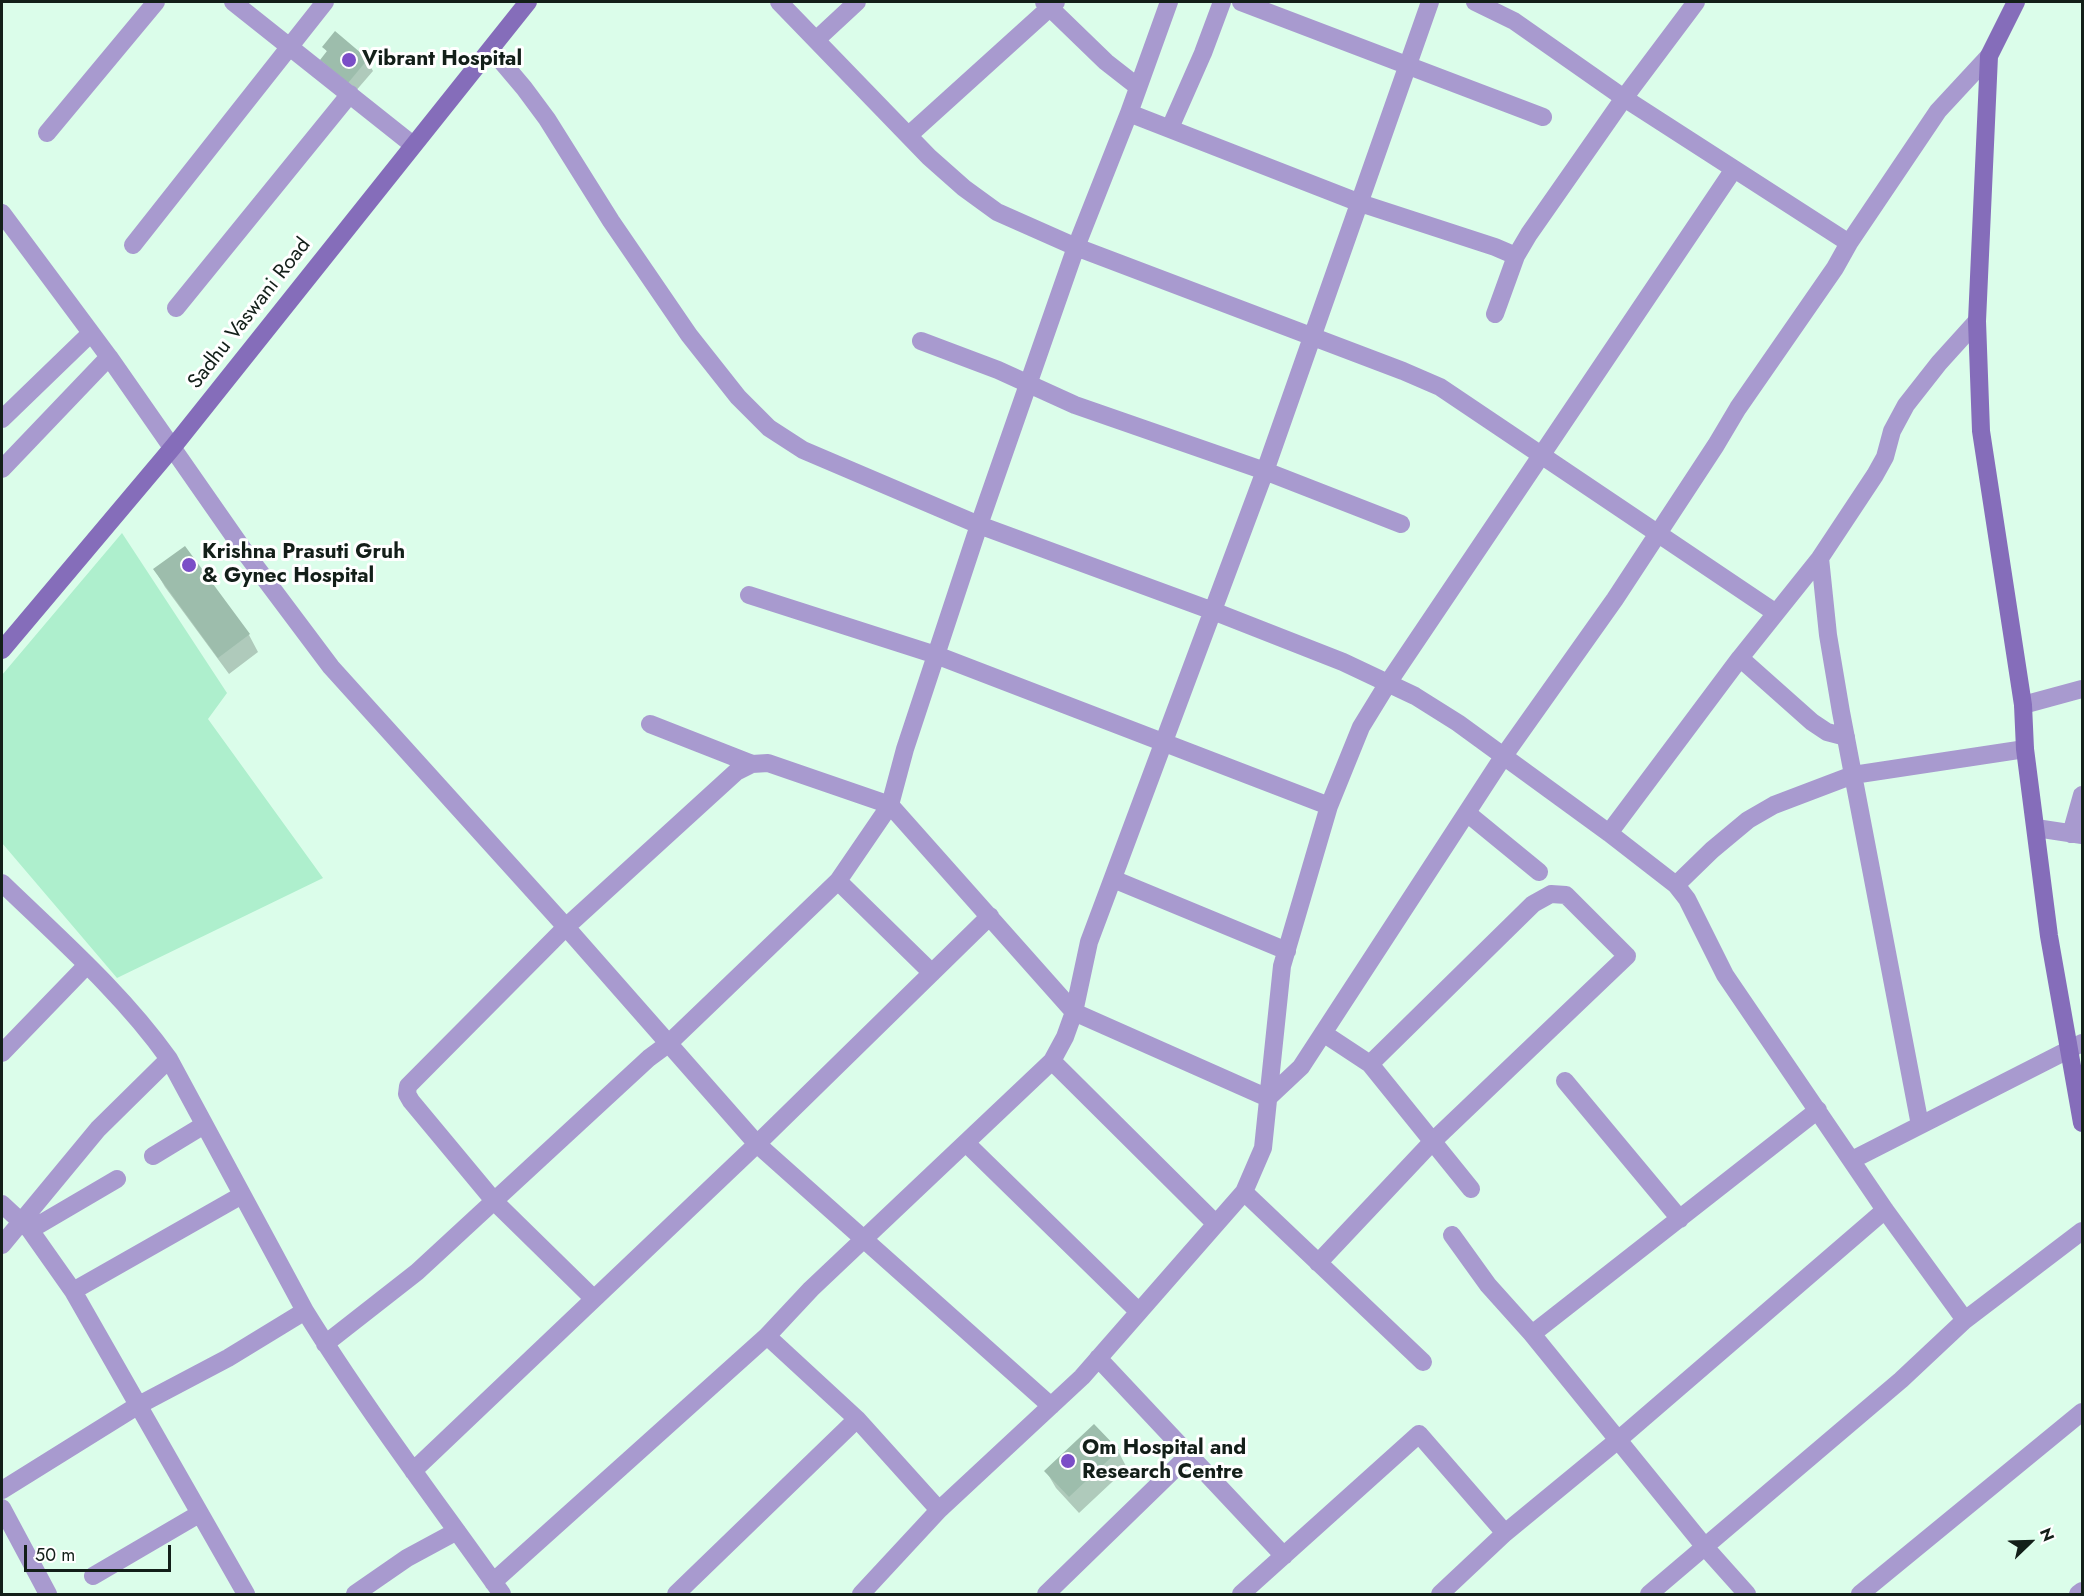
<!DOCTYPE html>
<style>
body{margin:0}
#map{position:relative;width:2084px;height:1596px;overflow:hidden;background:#dbfdea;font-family:Jost,sans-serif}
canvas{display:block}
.frame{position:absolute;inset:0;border:3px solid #131f19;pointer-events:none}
.north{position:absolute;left:2000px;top:1512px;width:60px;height:60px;-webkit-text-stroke:4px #fff;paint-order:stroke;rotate:67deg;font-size:16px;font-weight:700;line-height:24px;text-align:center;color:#131f19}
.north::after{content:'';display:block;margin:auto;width:21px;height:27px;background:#131f19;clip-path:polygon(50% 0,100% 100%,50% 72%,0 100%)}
.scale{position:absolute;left:24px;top:1545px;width:147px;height:27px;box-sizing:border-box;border:3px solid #131f19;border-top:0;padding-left:8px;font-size:18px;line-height:21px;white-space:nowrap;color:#131f19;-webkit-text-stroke:4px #fff;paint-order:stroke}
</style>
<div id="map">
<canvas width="2084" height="1596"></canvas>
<div class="frame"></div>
<div class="north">N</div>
<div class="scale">50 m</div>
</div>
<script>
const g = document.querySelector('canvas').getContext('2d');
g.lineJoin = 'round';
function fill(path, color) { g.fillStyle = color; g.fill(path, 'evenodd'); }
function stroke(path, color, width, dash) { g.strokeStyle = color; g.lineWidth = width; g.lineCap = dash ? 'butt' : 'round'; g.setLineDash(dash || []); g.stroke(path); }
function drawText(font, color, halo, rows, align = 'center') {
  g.font = font + ' Jost,sans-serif'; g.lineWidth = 6; g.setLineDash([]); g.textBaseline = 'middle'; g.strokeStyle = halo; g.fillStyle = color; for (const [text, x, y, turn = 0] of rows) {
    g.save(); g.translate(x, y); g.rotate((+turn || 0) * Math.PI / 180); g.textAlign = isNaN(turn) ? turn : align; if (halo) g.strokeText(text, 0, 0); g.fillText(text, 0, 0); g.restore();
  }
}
const green = new Path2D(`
 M122 533 227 693 208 719 323 878 117 978 2 843V675Z`);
const shadow = new Path2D(`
 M324 47 367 60 373 71 354 93Z
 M155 570 249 635 258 652 229 674 165 587Z
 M1118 1451 1127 1468 1079 1513 1056 1488 1046 1471Z`);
const building = new Path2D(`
 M335 31 368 59 348 83 320 60 327 51 322 47Z
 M185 546 250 634 218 658 153 569Z
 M1094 1424 1119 1450 1069 1497 1044 1471Z`);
const street = new Path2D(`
 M233 2 413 145
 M779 2 929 157 964 188 997 212 1076 247 1403 371 1440 387 1776 613
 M1044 2 1106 62 1138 87
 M1241 2 1543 117
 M1475 2 1514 21 1624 98 1849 243
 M816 40 857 2
 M491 49 524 88 547 119 611 221 689 335 738 397 769 428 803 450 979 525 1213 611 1343 662 1415 696 1458 723 1609 833 1676 885 1687 899 1725 975 1885 1210 1965 1320 1901 1380 1649 1594
 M1129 113 1360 203 1495 247 1516 256 1529 234 1624 98 1696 2
 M1170 128 1203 53 1222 2
 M47 133 156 2
 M909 135 1056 2
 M2 213 109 357 247 555 331 667 566 927 757 1144 1051 1406
 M133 245 325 2
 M176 308 350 94
 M1495 314 1516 256
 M921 341 998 370 1075 405 1265 471 1401 524
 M2 419 91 333
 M2 469 109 357
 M749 595 936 655 1329 806
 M1740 658 1812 722 1827 732 1846 737
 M2023 705 2082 689
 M650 724 752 764
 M1467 813 1539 872
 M2036 828 2082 835
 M1609 833 1740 658 1820 558
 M2071 834 2082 795
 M1113 879 1287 951
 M838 881 932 973
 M2 883C60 939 122 993 169 1059L305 1311C365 1408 436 1501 502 1594
 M1676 885 1712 850 1748 820 1774 805 1853 775 2025 749
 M1323 1033 1370 1064 1471 1189
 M2 1053 87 965
 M1052 1061 1216 1224
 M1565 1081 1680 1219
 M1920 1125 1841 712 1828 635 1820 558 1875 475 1885 457 1892 431 1906 405 1939 363 1977 321
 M966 1143 1139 1312
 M153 1156 204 1125
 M1852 1160 2082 1043
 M1244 1192 1423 1362
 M2 1204 30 1230 73 1291 246 1594
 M30 1230 117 1179
 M1452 1235 1488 1285 1532 1334
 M2 1245 98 1129 169 1059
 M1318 1263 1433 1141 1627 956 1566 895 1551 894 1533 904 1370 1064
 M73 1291 242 1195
 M594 1299 495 1202 411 1101 407 1094 408 1086 566 927 736 772 752 764 768 763 890 805 1074 1012 1268 1098 1301 1067 1503 757 1615 599 1716 445 1738 408 1835 268 1849 243 1938 111 1989 56
 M1965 1320 2082 1231
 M767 1336 857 1419 939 1510
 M325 1344 417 1272 649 1058 668 1044 838 881 890 805 905 749 979 525 1076 247 1129 113 1169 2
 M1098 1358 1284 1556
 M413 1471 757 1144 990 916
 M2 1490 137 1406 228 1358 305 1311
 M2 1508 48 1594
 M93 1576 199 1514
 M493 1582 767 1336 811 1289 1052 1061 1065 1037 1074 1012 1089 942 1265 471 1430 2
 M355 1594 407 1558 457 1531
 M676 1594 857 1419
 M861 1594 939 1510 1082 1377 1244 1192 1263 1148 1282 966 1329 806 1361 727 1388 683 1734 169
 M1046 1594 1189 1455
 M1241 1594 1419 1434 1505 1533 1618 1440 1885 1210
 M1440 1594 1505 1533
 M1747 1594 1705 1547 1532 1334 1818 1110
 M1860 1594 2082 1412
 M2078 1594 2082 1591`);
const secondary = new Path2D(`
 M2016 2 1989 56 1977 321 1981 431 2023 705 2025 749 2049 936 2082 1123
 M2 650 173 447 528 2`);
const markers = [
 [349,60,8,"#7b4ec7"],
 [189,565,8,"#7b4ec7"],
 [1068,1461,8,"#7b4ec7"]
];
const poiNames = [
 ["Vibrant Hospital",362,60],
 ["Krishna Prasuti Gruh",202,553],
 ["& Gynec Hospital",202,577],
 ["Om Hospital and",1082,1449],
 ["Research Centre",1082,1473]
];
const streetNames = [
 ["Sadhu Vaswani Road",250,314,-52]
];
fill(green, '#aeefcd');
fill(shadow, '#0003');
fill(building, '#9dbdac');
stroke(street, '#a89acf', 18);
stroke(secondary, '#856dba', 18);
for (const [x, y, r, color] of markers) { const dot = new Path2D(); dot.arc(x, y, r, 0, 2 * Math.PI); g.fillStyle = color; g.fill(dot); stroke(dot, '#fff', 2); }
drawText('bold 21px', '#131f19', '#fff', poiNames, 'left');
drawText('21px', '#131f19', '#fff', streetNames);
</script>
